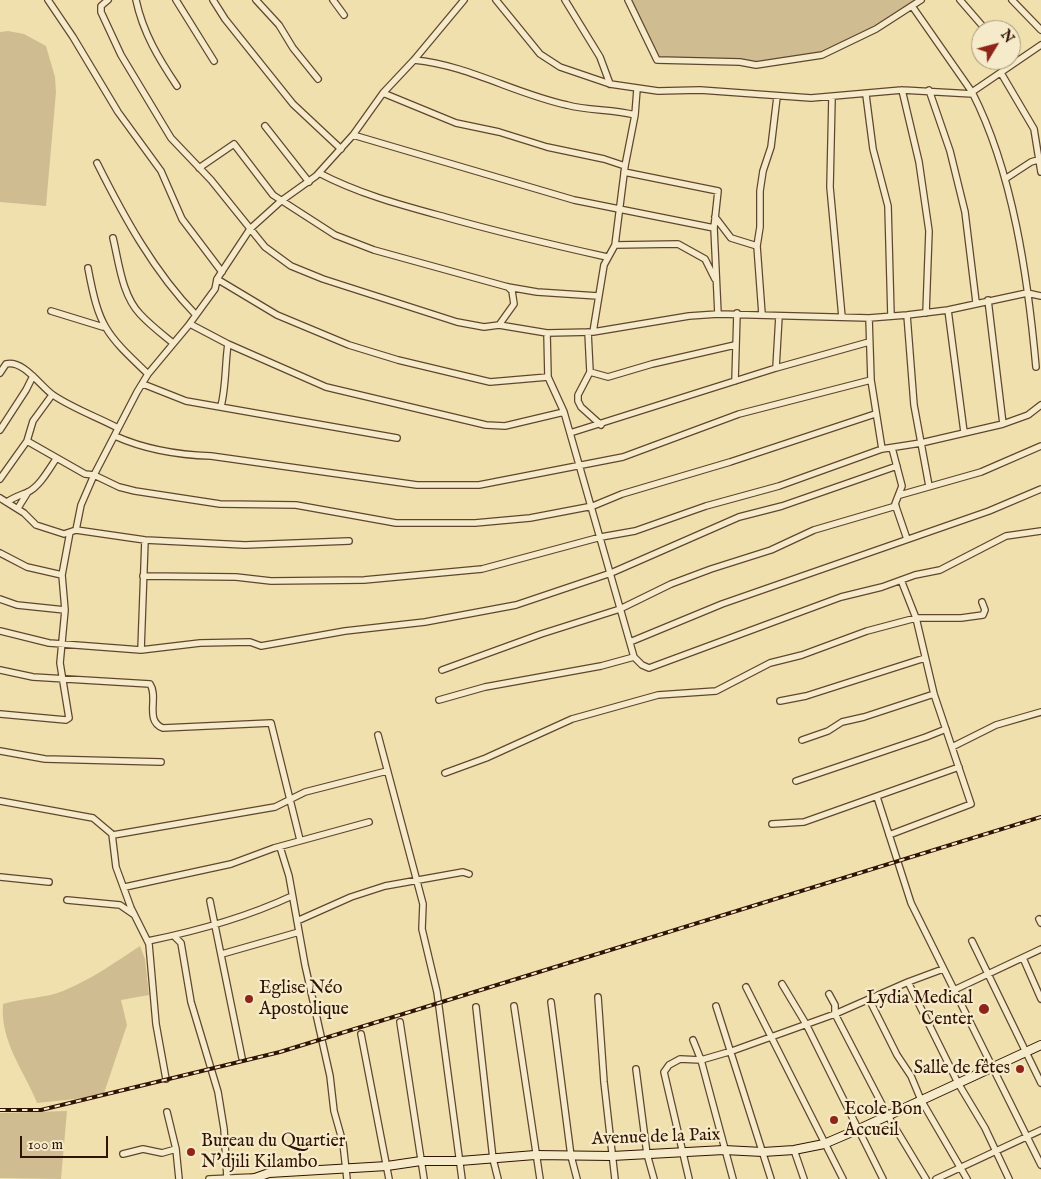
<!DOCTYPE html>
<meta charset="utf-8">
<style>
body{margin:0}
#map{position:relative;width:1041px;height:1179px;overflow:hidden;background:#f0e0ae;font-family:"IM FELL English",serif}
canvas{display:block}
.north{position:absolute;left:971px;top:20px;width:50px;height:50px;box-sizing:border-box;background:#f5ebca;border:1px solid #a6957a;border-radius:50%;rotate:53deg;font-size:14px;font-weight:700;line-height:20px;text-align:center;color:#301303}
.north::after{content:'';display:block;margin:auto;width:18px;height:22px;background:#8f2418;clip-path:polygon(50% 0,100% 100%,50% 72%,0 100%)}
.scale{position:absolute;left:20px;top:1136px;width:88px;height:22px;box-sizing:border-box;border:2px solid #301303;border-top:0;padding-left:6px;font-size:15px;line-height:18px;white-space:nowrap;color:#301303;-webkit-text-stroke:4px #f5ebca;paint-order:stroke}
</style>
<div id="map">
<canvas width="1041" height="1179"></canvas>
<div class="north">N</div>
<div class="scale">100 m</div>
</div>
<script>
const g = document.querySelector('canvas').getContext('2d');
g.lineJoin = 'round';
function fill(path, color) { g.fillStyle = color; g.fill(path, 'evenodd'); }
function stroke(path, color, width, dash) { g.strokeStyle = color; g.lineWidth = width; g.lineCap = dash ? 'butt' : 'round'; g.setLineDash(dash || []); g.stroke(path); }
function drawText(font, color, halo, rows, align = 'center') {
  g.font = font + ' "IM FELL English",serif'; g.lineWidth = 4.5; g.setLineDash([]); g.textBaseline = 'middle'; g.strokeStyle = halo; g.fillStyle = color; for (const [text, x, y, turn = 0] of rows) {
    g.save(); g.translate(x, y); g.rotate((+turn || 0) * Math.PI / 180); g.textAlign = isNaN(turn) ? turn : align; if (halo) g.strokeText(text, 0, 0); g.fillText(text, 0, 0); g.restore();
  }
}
const green = new Path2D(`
 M626 0H918C891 16 864 35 835 48 786 72 710 62 657 59Z
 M8 31 24 34 46 46 55 77 56 92 46 206 0 202V32Z
 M140 946 145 959 149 995 121 1000 127 1025 103 1096 37 1103C24 1070 0 1042 3 1004 22 998 47 998 63 991 90 980 116 962 140 946Z
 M67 1111 61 1179 0 1178V1113Z`);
const street = new Path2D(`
 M48 0 73 37 118 112 161 171 182 219 222 272
 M108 0 101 6V12L121 55 171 138 211 180 265 247 291 266 323 279 457 322 484 327 499 325 547 333 593 332 689 316 718 314 869 318 907 315 948 310 1027 293 1041 296
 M136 0C143 33 159 59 177 86
 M176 0 214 61
 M213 0 225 19 293 104 341 149
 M256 0 279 25 293 48 318 79
 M333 0 344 15
 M496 0 540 54 560 67 610 84 658 91 700 90 811 98 902 90 973 94
 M565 0 600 57 610 84
 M628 0 657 60 740 62 756 65 822 55 876 29 921 0
 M960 0 986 30
 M1012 0 1041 30
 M912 6 972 92
 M414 60C468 65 515 94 567 105 589 111 612 109 635 115L625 166 615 245 604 265 593 332
 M1001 73 1034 129 1041 172
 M902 90 919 162 929 231 926 313
 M929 90 950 151 965 212 976 302
 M383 93 456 123 499 132 547 147 604 159 625 166
 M866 95 873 149 888 206 891 316
 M832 97 830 187 842 317
 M635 115 637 89
 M265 126 309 182
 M353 135 574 200 714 228
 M97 163C124 217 154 272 196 315
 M199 168 234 144 273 195 335 235 374 250 508 287 537 292 598 296
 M624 172 718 191 714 228 718 314
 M319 173C359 194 401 205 445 217 498 232 553 245 607 257
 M1005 179 1031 162 1041 159
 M715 217 731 238 757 246
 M113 238C119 263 122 295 140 314 150 325 162 334 173 343
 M615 245 678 244 705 259 715 279
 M88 268C99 327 105 333 148 374
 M217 279 277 315 349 345 398 360 490 382 548 377
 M988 300 1003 424
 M948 310 964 432
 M51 311 103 327
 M762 314 757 246 760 227V191L763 171 771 147 777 97
 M907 315 914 405 929 486
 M869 318 871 380 882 449
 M190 324 228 344 326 387 486 425 505 426 564 412
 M499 325 514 304 512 291 508 287
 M588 332 590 372 578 395V401L581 407 601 425
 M547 333 548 377 564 412 634 657
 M1036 367C1028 278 1013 172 972 92L1041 45
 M776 368 779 316
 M590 372 608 377 652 364 735 345
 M0 373 6 364C24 360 40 386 53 395 72 408 97 417 118 428
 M735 381 737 313
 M143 384 186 401 397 438
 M221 406C226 388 225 364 228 344
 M0 430 26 390 33 376
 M570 433 776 368 869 342
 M115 436C144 449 179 455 211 456L417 485H479L623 457 739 414 871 380
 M27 441 85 474 94 475 119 487 135 491 220 504 296 505 396 523H475L530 518 593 506 622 494 730 462 875 414
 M892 448 902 486 895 504 907 539
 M0 479 27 441 33 421 52 395
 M900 495 981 472 1041 446
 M0 498 24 513 36 525 64 534 70 532
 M7 502C14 497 21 495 28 492 40 486 49 469 56 459
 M18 508 28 492
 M76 530 145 540 245 545 349 541
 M0 553 27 567 62 575
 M143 576 236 577 271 581 364 580 482 569 601 537 635 531 706 506 779 486 882 449 921 443 1003 424 1028 415 1041 405
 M0 599 17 605 65 610
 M0 631 49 643 141 650 200 643 250 642 261 646 345 631 425 622 516 605 611 573 739 517 782 506 897 466
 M630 642 722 604 989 511 1041 489
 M141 650 145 540
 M0 670 33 677 150 684C159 697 144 721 163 728L271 723 300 840
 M442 670 541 634 620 609 671 584 711 569 771 550 814 530 896 506
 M439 700 485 687 601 666 634 657 642 665 649 668 841 597 882 587 915 575 940 570 1006 536 1041 531
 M780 701 806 696 925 658
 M0 714 66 720 69 718 60 663 65 610 62 575 70 532 76 530 81 505 94 475 137 392 148 374 188 326 215 289 217 279 250 229 281 201 316 176 353 135 383 93 414 60 464 0
 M378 735 423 904 422 929 437 992 462 1179
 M802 740 828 731 842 722 864 717 934 694
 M952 747 996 725 1041 712
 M0 751 45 759 161 762
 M445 773 486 758 572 719 658 695 716 691 770 663 802 655 867 631 916 618H961L983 615 985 610 982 602
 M796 781 926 737 946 729
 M877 797 911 903 1041 1165
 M0 801 93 818 112 834 116 867 131 908 149 944 156 1024 166 1079
 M772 824 804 822 959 767
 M113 835 275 807 305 792 387 771
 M889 835 971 804 934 694 916 618 901 580
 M280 847 289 876 305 965 330 1076 334 1111 343 1143 347 1179
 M0 877 49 882
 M125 887 231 864 274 848 369 822
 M67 900 120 905 133 914
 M210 901 242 1058
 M1039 919 1041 923
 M297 921 351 897 385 886 463 872 469 874
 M174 936 181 943 191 1002 218 1092 224 1129 227 1177
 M148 941C197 931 247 917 292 896
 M972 941 1041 1083
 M222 954 299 932
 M1023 958 1041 999
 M908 982 958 1083 985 1128 1009 1179
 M782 984 806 1024 883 1179
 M746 987 843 1179
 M954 990 1041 949
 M829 994 835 1005V1014L888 1116 926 1179
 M598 997 604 1082 615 1179
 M870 1001 897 1055 911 1076 921 1100 967 1179
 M551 1002 571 1156 577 1179
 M514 1006 540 1179
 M716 1006 771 1179
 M476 1007 493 1159 498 1179
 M400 1022 424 1179
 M361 1034 389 1179
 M693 1040 701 1060 733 1179
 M636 1069 647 1154 654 1179
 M167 1112 176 1149 179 1179
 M794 1150 804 1179
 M123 1154 143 1149 162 1153 176 1149
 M209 1179 254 1177
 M689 1179 664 1072 669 1065 680 1059 701 1060 732 1051 835 1014 908 982 943 969
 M936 1179 1041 1130`);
const secondary = new Path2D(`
 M252 1179 269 1173 387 1166 421 1161H460L535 1155 612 1156 724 1150 763 1152 794 1150 824 1144 859 1129 1041 1045`);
const rail = new Path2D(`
 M0 1110H41L280 1052 1041 817`);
const markers = [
 [249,999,5,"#8f2418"],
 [984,1009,6,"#8f2418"],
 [1020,1069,5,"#8f2418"],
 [834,1120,5,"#8f2418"],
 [191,1152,5,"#8f2418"]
];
const poiNames = [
 ["Eglise Néo",259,989],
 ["Apostolique",259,1010],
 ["Lydia Medical",973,999,"right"],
 ["Center",973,1020,"right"],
 ["Salle de fêtes",1010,1069,"right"],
 ["Ecole Bon",844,1110],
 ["Accueil",844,1131],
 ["Bureau du Quartier",201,1142],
 ["N'djili Kilambo",201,1163]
];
const streetNames = [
 ["Avenue de la Paix",656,1138,-2]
];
fill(green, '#cfbd91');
stroke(street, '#60462e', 8);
stroke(secondary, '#301303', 10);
stroke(street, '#f5ebca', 5.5);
stroke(secondary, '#f5ebca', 8);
stroke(rail, '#301303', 4);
stroke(rail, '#f5ebca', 2, [5.5]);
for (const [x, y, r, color] of markers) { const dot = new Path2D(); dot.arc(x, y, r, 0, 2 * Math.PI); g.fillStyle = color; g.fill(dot); stroke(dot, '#f5ebca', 2); }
drawText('18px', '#301303', '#f5ebca', poiNames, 'left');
drawText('18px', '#301303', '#f5ebca', streetNames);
</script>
